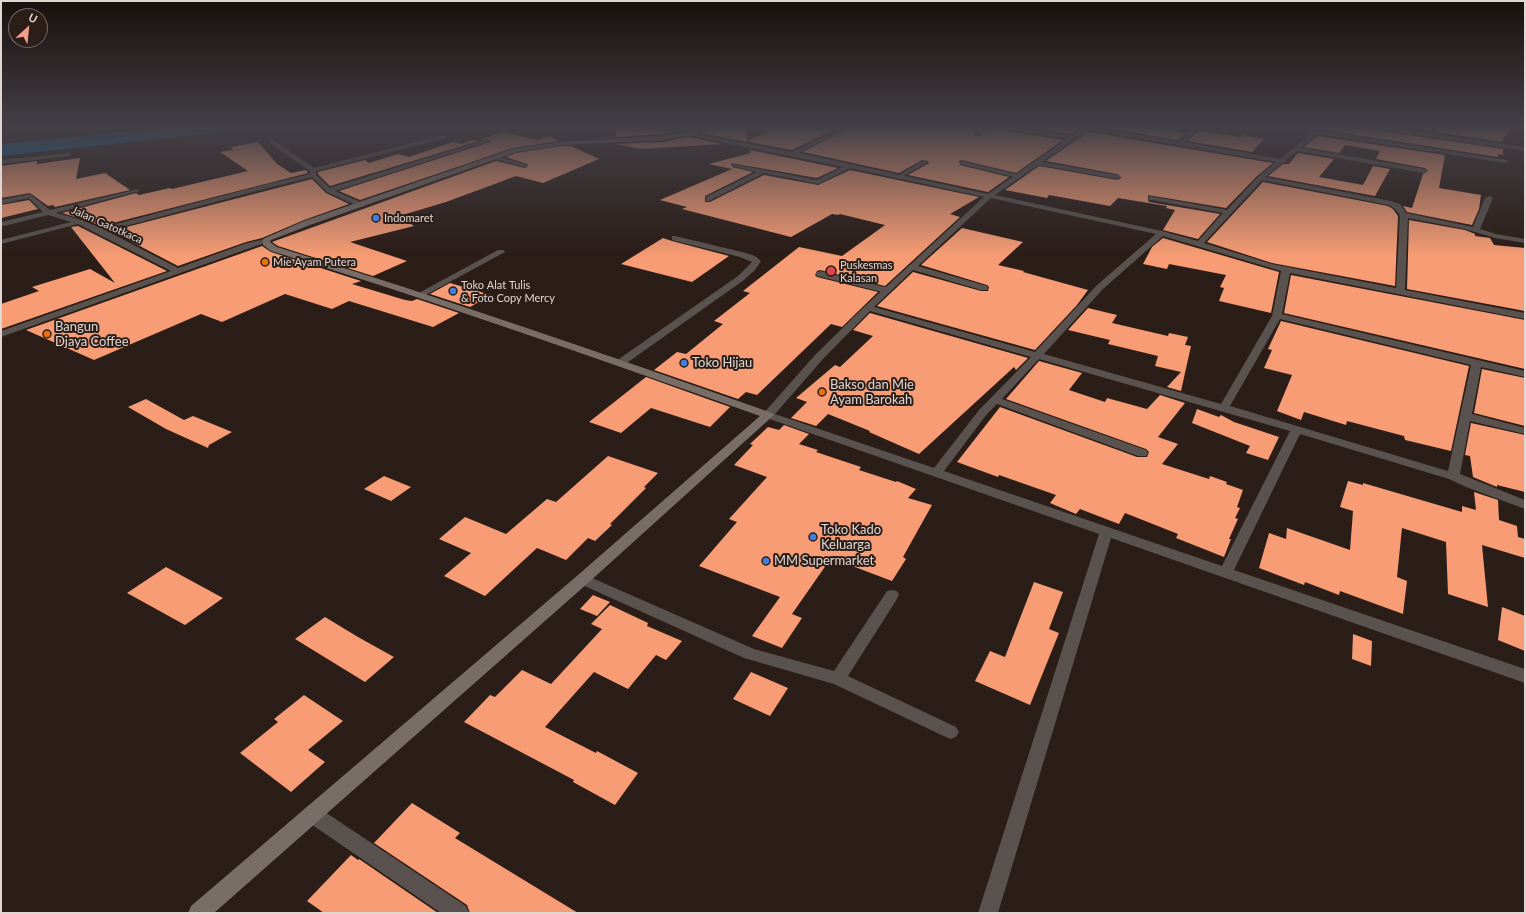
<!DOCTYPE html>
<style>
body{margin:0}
#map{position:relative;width:1526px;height:914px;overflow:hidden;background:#2b1d17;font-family:Lato,sans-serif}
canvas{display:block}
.frame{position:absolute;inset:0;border:2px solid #e0d6d2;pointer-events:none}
.north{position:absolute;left:8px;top:8px;width:40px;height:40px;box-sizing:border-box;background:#2b1d17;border:1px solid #736762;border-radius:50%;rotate:27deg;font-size:11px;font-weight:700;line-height:16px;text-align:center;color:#e0d6d2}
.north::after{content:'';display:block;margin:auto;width:14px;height:18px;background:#f49e8a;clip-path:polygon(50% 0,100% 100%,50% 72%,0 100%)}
</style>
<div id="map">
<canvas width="1526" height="914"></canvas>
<div class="frame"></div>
<div class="north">U</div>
</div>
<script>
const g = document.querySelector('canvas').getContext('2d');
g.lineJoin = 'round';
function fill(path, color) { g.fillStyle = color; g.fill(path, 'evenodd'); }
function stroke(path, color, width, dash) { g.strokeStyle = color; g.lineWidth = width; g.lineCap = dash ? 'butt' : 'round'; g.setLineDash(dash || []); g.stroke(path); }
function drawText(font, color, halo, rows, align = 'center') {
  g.font = font + ' Lato,sans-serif'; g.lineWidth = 4; g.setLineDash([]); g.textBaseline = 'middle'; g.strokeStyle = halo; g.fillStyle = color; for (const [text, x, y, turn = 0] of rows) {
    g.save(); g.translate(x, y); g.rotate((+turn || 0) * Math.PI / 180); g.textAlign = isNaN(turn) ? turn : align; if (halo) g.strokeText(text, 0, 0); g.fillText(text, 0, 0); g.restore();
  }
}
const river = new Path2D(`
 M162 128H216L213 132 206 134 1 156V144Z`);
const building = new Path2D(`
 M616 128H652L672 133 616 137Z
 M711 128H747V142L701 133Z
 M766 128H838L792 150 749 142V140L767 132Z
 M849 128H979L974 133 975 136H980L988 128H1004L1008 131 1063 140 1016 173 962 160 959 161 960 165 1009 177 988 192 908 175 929 163 928 161 922 160 899 173 803 152Z
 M1029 128H1080L1071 134Z
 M1107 128H1157L1186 133 1178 140Z
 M1325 128 1377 129 1381 131 1503 149V155L1498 154V157L1479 154 1324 130Z
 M1433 128H1513L1503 139V142L1435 132Z
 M1198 131 1240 137 1242 135 1264 139 1252 152 1188 141Z
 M503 132 538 140 549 136 559 141 513 148 360 200 339 191 490 142 491 140 485 139 330 186 318 174V172L365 160 369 163 398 154 409 157 453 142 461 144 473 140 477 141Z
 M1088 132H1089L1273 163 1257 176 1226 208 1148 195V200L1149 202 1220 214 1198 239 1163 230 1175 210 1166 208 1167 206 1118 198 1110 206 1049 195 1047 198 1005 190 1039 166 1117 180 1121 178V177L1117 174 1046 161Z
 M1317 136 1445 155 1439 188 1481 195 1479 209 1472 225 1407 212 1403 206 1412 208 1423 174 1428 171 1425 168 1376 159 1380 151 1345 145 1339 153 1304 147Z
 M689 137 721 144 641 149 616 144 663 142Z
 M258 142 277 164 291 173 306 170 308 173 101 226 82 219 62 213 136 193 139 195 170 188 172 189 248 171 220 152 233 150 231 147Z
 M560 146H571L599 159 543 183 516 176 446 202 399 216 414 226 350 242 407 261 373 276 278 246 272 242 496 161 525 168 528 165 527 164 506 157 516 153Z
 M750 150 838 168 817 178 731 163 732 167 753 172 705 196V202H710L764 175 818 185 850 170 979 197 950 214 960 217 885 286 820 270 817 271 815 275 817 277 878 292 842 327 831 324 757 395 746 392 738 399 654 370 677 352 686 354 723 324 714 321 750 293 743 291 799 247 842 256 885 225 840 214 838 215 832 214 791 237 682 209 687 207 660 200 732 169 709 164 751 153Z
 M1298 153 1334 159 1319 177 1363 185 1373 166 1390 169 1375 196 1268 176 1283 164H1289Z
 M80 158 76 179 105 173 130 190 55 207 53 205 48 206 30 193 1 198V166L37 161V164Z
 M312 179 326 193 349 204 304 220 262 238 246 242 178 266 111 231Z
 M1263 182 1388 206 1393 209 1398 216 1395 286 1272 263 1207 242Z
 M29 200 38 209 1 218V205Z
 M1409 220 1465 230 1475 234V236L1490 238 1494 245 1525 248V311L1407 289Z
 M78 226 167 271 1 329V304L39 291 32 287 90 269 115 283 71 227Z
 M962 228 1023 242 998 265 1024 271 1023 272 1088 290 1077 305 1035 350 877 306 913 272 981 291H988L989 287 987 285 921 265Z
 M663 238 672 241 729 256 692 282 621 264Z
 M1163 238 1279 272 1271 313 1219 301 1224 288 1220 287 1226 275 1169 264 1167 269 1143 264 1152 247Z
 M262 246 271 252 361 281 352 284 405 300 412 301 417 299 459 313 433 327 349 301 332 309 285 294 222 322 201 314 94 360 26 330Z
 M1291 275 1525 320V369L1284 313Z
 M450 283 491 295 470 307 430 294Z
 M1088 308 1117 315 1112 323 1168 336 1169 333 1188 337 1185 345 1191 346 1181 391 1167 387 1181 372 1155 366 1158 356 1108 344 1110 340 1068 330Z
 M870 313 1028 358 1016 370 1014 367 919 454 869 432 870 431 828 414 816 426 791 418 807 402 796 398 835 365 840 367 873 336 853 330Z
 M1281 321 1469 366 1451 451 1405 440 1404 436 1347 421 1346 425 1304 412 1301 420 1277 411 1292 375 1264 368 1272 350 1268 349Z
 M1039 361 1082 373 1069 390 1105 402 1107 398 1147 409 1160 395 1185 403 1158 437 1178 444 1162 464 1209 479 1210 476 1227 482 1226 484 1243 490 1237 507 1240 508 1235 518 1238 519 1229 539H1231L1224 557 1176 538 1178 534 1125 513 1119 524 1080 509 1076 514 1050 503 1056 495 999 475 998 477 957 462 1000 407 1137 457H1147L1149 452 1146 449 1006 399Z
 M1482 369 1525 378V426L1474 413Z
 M646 377 699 396 730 407 710 427 651 408 621 433 589 422Z
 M146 399 184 420 193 416 232 432 209 445 208 448 166 429 128 407Z
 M1197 409 1219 417 1221 415 1234 422 1279 437 1268 460 1246 453 1250 446 1192 423Z
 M1471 423 1525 435V492L1497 485V487L1473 477 1470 456 1465 455Z
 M784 425 809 434 799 444 818 450 816 452 861 467 859 470 896 482 897 481 916 489 908 498 932 505 903 557 906 559 892 581 831 558 792 614 802 618 782 648 752 636 780 597 699 566 737 522 729 519 767 477 734 465 753 445 750 444 768 427 779 430Z
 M608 456 658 473 644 487 646 488 610 524 612 525 595 541 588 538 566 560 537 548 485 596 444 576 471 553 439 539 465 517 506 534 547 499 556 502Z
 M384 476 411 487 391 501 364 489Z
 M1348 481 1363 485V483L1462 512V506L1476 510 1474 492 1498 500 1499 520 1517 526 1518 537 1525 539V558L1482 545 1488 607 1448 594 1446 542 1402 528 1397 577 1407 581 1403 614 1340 591 1339 595 1305 582 1304 585 1259 568 1269 533 1286 539 1287 528 1350 550 1353 511 1340 507Z
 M166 567 223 598 185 625 127 593Z
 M1034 582 1063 592 1049 629 1059 633 1030 705 975 681 990 651 1005 657Z
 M593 595 610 602 597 616 580 609Z
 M610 605 648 623 647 626 682 641 666 660 656 655 628 689 594 672 545 727 596 753 597 751 638 773 615 805 573 782 574 780 464 722 490 695 495 697 522 670 551 684 602 629 591 624Z
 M1502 607 1525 616V651L1498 640Z
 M325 617 358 637 394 657 365 682 295 639Z
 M1353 634 1372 641 1371 666 1352 659Z
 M751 672 788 688 770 716 733 699Z
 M304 695 343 721 308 750 325 762 291 792 240 753 278 722 274 719Z
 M412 803 460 833 455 838 578 913H470L467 905 374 843Z
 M351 855 358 860 359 859 438 913H324L307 901Z`);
const lane = new Path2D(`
 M981 128H987L979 135H975V133Z
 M923 161 928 162 900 178 895 177Z
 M962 161 1020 175 1021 176 1018 178 960 164V162Z
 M1036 161 1117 175 1120 177 1117 179 1034 164V162Z
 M672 236H675L746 253 755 256 761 261 755 270 744 280 624 365H616L615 363 616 361 738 276 752 262 740 257 672 240Z
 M498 250H504L505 252 422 297 419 298 415 295Z
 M820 271 889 288 890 290 886 293 817 276 816 274 817 272Z`);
const street = new Path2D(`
 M653 128H665L792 152 841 128H848L799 153 988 194 1067 139 1008 130 1005 128H1019L1071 136 1083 128H1099L1179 142 1193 128H1199L1185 142 1280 159 1318 128H1324L1321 131 1507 160 1508 161 1505 163 1317 134 1301 148 1424 169 1427 171 1424 173 1297 151 1286 160 1285 162 1282 163 1265 177 1391 201 1400 204 1406 213 1473 227 1485 198 1489 196 1493 198 1480 229 1496 234 1525 239V243L1495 238 1465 229 1408 218 1405 290 1525 313V319L1290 273 1282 314 1525 371V377L1481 367 1472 414 1525 428V434L1470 421 1460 474 1525 500V509L1466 487 1449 479 1300 434 1234 570 1525 669V683L1111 538 998 913H978L1099 534 764 417 762 415 815 355 865 306 984 197 850 168 818 184 764 173 709 201H706V197L757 172 732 166V164L817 180 843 167ZM1088 130H1089L1276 162 1258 177 1227 210 1149 196V200H1152L1223 213 1198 241 1162 231 995 195ZM1262 180 1389 205 1394 208 1400 215 1396 288 1272 264 1204 243ZM991 198 1156 234 1097 285 1035 352 874 307 913 270 981 290H987L988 288 987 286 918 266ZM1163 236 1281 271 1272 316 1221 404 1044 354 1103 289ZM870 311 1031 357 979 410 934 468 775 414 823 359ZM1280 319 1471 365 1448 471 1230 406ZM1039 359 1290 431 1222 566 944 471 987 414 997 404 1138 456H1146L1148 453 1146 450 1002 399Z
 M1378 128H1393L1525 147V151L1381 130Z
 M444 135 446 136V138L316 171V175L330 188 485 140 490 141 335 191 363 203V207H360L327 192 312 177 260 190 107 231 178 268 247 243 266 239 270 241 1 337V331L171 271 78 224 1 244V240L71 222 48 215 4 226H1V222L43 212 29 198 1 204V200L30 194 50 210 139 189V191L56 213 82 220 101 228 256 187 310 174V171L269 142V140H273L314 168Z
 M69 153 71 154V156L1 164V160Z
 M492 156H496L527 165 524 167 492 158Z
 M583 574 754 649 834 671 887 591 892 590 897 591 899 595 897 599 848 676 956 727 959 732 956 737 950 739 834 684 744 658 578 583 576 579 578 575Z
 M312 805 319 808 466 906 469 913H441L305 820 303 814 305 808Z`);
const secondary = new Path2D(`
 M702 128H710L692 135 663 140 560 145 516 152 310 225 271 240 270 242 277 247C443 298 608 355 772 413L774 415 588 583 214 913H188L191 906 578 575 760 416C598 359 436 301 271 251L263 245V239L304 221 513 149 560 142 663 136 681 134Z`);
const markers = [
 [376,218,4,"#3f7fe0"],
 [265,262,4,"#e8710a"],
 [831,271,5,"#e0444e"],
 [453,291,4,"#3f7fe0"],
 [47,334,4,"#e8710a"],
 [684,363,4,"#3f7fe0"],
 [822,392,4,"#e8710a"],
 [813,537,4,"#3f7fe0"],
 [766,561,4,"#3f7fe0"]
];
const farPoinames = [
 ["Indomaret",384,218],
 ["Mie Ayam Putera",273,262],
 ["Puskesmas",840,265],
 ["Kalasan",840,278],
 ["Toko Alat Tulis",461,285],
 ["& Foto Copy Mercy",461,298]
];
const farStreetnames = [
 ["Jalan Gatotkaca",107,225,24]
];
const poiNames = [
 ["Bangun",55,327],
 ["Djaya Coffee",55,342],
 ["Toko Hijau",692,363],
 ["Bakso dan Mie",830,385],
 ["Ayam Barokah",830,400],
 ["Toko Kado",821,530],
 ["Keluarga",821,545],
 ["MM Supermarket",774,561]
];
fill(river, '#006ca5');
fill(building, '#f79c74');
fill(lane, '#59524e');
fill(street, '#59524e');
fill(secondary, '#786d67');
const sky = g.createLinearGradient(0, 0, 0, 256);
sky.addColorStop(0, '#18100d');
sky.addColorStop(0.5, '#444047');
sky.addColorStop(1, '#44404700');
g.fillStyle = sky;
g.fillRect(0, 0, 1526, 256);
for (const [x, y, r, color] of markers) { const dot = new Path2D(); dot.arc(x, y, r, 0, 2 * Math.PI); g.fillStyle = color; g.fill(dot); stroke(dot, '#2b1d17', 1.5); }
drawText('11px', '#e0d6d2', '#2b1d17', farPoinames, 'left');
drawText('11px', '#e0d6d2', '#2b1d17', farStreetnames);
drawText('13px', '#e0d6d2', '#2b1d17', poiNames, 'left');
</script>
